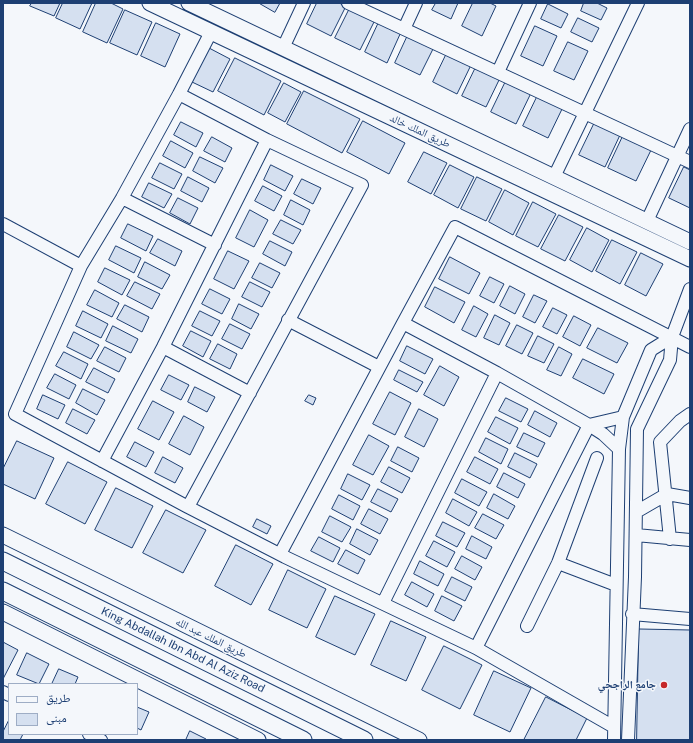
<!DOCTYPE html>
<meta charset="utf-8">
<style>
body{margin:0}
#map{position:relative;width:693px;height:743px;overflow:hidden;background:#f4f7fb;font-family:"Public Sans","Noto Naskh Arabic",sans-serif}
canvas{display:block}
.frame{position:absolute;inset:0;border:4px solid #1d3f73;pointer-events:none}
.legend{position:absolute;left:8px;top:683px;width:130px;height:52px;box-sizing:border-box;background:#f4f7fb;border:1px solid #9eadc5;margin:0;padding:5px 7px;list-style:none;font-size:12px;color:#1d3f73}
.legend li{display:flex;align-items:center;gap:8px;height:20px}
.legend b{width:20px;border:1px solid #9eadc5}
</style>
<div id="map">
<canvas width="693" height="743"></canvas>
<div class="frame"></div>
<ul class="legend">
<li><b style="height:5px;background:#f4f7fb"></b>طريق</li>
<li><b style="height:11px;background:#d5e0f0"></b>مبنى</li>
</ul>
</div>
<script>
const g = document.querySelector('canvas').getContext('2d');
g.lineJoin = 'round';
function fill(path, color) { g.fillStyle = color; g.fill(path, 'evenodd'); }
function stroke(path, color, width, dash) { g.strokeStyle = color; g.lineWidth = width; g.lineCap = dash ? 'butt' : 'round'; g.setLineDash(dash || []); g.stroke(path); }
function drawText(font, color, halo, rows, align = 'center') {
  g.font = font + ' "Public Sans","Noto Naskh Arabic",sans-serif'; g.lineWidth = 3; g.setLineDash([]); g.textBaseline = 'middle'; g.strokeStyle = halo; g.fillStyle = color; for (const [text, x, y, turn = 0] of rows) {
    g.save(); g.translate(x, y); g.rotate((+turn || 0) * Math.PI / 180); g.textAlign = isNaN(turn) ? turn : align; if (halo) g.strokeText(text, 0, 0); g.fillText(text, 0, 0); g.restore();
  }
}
const building = new Path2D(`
 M32 3H60L54 16 30 6Z
 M63 3H92L80 29 56 18Z
 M96 3H111L123 9 107 43 83 32Z
 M259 3H280L275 12Z
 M317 3H339L346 6 331 36 307 24Z
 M436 3H458L451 19 432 10Z
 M473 3H490L496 6 482 36 462 26Z
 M584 3H597L607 8 601 20 581 11Z
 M548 4 568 14 561 28 541 19Z
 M350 8 375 20 360 50 335 38Z
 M125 10 152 22 137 55 110 43Z
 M578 18 599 28 592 42 571 32Z
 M379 22 401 32 387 63 365 52Z
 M156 23 180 34 165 67 141 56Z
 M535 26 557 36 543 66 521 56Z
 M408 35 434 47 420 75 395 63Z
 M568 42 588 51 574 80 554 71Z
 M209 48 230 59 213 92 192 82Z
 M447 53 471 65 457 94 433 82Z
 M235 58 281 81 264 115 218 91Z
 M476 67 500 78 486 107 462 96Z
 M506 81 531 93 516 124 491 112Z
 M284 83 301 92 285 122 268 113Z
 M304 91 360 119 342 153 287 124Z
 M538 95 563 107 548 138 523 126Z
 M363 121 405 143 389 174 347 152Z
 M181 122 203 133 196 147 174 135Z
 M595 122 620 135 605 167 579 155Z
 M624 134 652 148 636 181 608 168Z
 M212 137 232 148 225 162 204 151Z
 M171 141 193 153 185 168 163 156Z
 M424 152 447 163 431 194 408 182Z
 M200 157 223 168 215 183 193 171Z
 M160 163 182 174 174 189 152 178Z
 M271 165 293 176 285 191 264 180Z
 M450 165 474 177 458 208 434 195Z
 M684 167 690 170V208L669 198Z
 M188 177 209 188 202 202 181 191Z
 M477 177 502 189 486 221 461 209Z
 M302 179 321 188 313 204 294 194Z
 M149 183 172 194 164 208 142 197Z
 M263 186 282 196 274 211 255 201Z
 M505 190 529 203 513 235 489 222Z
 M178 198 198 208 190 224 170 213Z
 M291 200 310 210 303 225 284 215Z
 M533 202 556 214 538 247 516 236Z
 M250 210 268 220 254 247 236 238Z
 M559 215 583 227 565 261 541 249Z
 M281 220 301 230 293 244 273 234Z
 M128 224 153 236 146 251 121 238Z
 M587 228 609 240 592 272 570 260Z
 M158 239 182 251 175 266 150 253Z
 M612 240 637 252 620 284 596 271Z
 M270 241 292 252 285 266 263 254Z
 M116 246 141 258 134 273 109 260Z
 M228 251 249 261 234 289 214 279Z
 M641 253 663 264 646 296 625 285Z
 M450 257 480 273 469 294 439 279Z
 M145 262 170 275 162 289 138 277Z
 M260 263 280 273 272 288 252 278Z
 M105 268 130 280 122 295 98 282Z
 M490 277 504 284 494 303 480 296Z
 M135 282 160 294 152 309 127 296Z
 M250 282 270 292 262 307 242 297Z
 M510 286 525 294 515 314 500 306Z
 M435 287 465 302 454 323 425 307Z
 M210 289 230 299 222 314 202 304Z
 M95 290 119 303 112 317 87 305Z
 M534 295 547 301 535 323 523 317Z
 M239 304 259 314 251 329 232 319Z
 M125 305 149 317 142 332 117 319Z
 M474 306 488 314 476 337 462 330Z
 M553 308 567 315 557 334 543 327Z
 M83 311 108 324 101 338 76 326Z
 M200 311 220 321 212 336 192 326Z
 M495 315 510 323 499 345 484 338Z
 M574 316 591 325 580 346 563 337Z
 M230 324 250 334 242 349 222 339Z
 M517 325 533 333 522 354 506 346Z
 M113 326 138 339 131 353 106 341Z
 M598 328 628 343 617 363 587 348Z
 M191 331 211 341 203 357 183 346Z
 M74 332 99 345 91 359 67 347Z
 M538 336 554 344 544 363 528 356Z
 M218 344 237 354 230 369 210 359Z
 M407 346 433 359 425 374 400 361Z
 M105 347 126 358 119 372 97 361Z
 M559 347 572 354 561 376 547 370Z
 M64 352 88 364 81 379 56 366Z
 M583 359 614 374 604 394 573 378Z
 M440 366 459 377 444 406 424 395Z
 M94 368 115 379 108 393 86 382Z
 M399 370 423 382 417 392 394 380Z
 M55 374 76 385 69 399 47 388Z
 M169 375 189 385 181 400 161 390Z
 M195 387 215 397 207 412 188 402Z
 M83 389 105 400 97 415 76 403Z
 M390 392 411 403 395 435 373 424Z
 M43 395 65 405 58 419 37 409Z
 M309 395 316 398 313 405 305 401Z
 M506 398 528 409 521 422 499 411Z
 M153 401 174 412 159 440 138 429Z
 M73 409 95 420 87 434 66 423Z
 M419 409 438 419 424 447 405 437Z
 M535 411 557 423 550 437 528 425Z
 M184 416 204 427 190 455 169 444Z
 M496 417 518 428 510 444 488 432Z
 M524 433 545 443 538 457 517 447Z
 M369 435 389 446 373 475 353 465Z
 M486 438 508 449 501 464 479 452Z
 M17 441 54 458 35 499 3 484V469Z
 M135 442 154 452 146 467 127 457Z
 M398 447 419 458 412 472 391 461Z
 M515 453 537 464 530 478 508 467Z
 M163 457 183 468 175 483 155 473Z
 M475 457 498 469 490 484 467 472Z
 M68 462 107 482 85 524 46 504Z
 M389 467 410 478 402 493 381 482Z
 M504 473 525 484 518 498 497 487Z
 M348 474 370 485 362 500 341 489Z
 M462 479 487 492 479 506 455 493Z
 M116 488 153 506 132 548 95 530Z
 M378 489 398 499 391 512 371 502Z
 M494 494 515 506 508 519 487 508Z
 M339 495 360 506 353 520 332 509Z
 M453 499 477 512 469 526 446 513Z
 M369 509 388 519 380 534 361 524Z
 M166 510 206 530 183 573 143 553Z
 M483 514 504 525 496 539 475 528Z
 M330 516 351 527 342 542 322 532Z
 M257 519 271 526 267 534 253 527Z
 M443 522 465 533 457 547 436 536Z
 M357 529 378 540 370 555 350 544Z
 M472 536 492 547 486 559 466 549Z
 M319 537 340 548 333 562 311 551Z
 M434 541 455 552 447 567 426 556Z
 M236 545 273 564 251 605 215 586Z
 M346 550 365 560 358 574 338 564Z
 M462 556 482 567 475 580 455 569Z
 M420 561 444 574 438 586 414 574Z
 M288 570 326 589 307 628 269 610Z
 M452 577 472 587 465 601 445 591Z
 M412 582 434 594 427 607 405 595Z
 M335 596 375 614 355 655 316 637Z
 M442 596 462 606 454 621 435 611Z
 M391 621 426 637 406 681 371 665Z
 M639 629 690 630V740H637Z
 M3 642 18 650 3 679Z
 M444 646 482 665 460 709 422 690Z
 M27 653 49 664 39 684 17 675Z
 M59 669 78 677 75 684H52Z
 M494 671 531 688 510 732 474 715Z
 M546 697 587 718 576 740H524Z
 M137 707 149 712 141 730 137 728Z
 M9 720V734H23L20 740H3V732Z
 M190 731 206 739V740H186Z`);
const minor = new Path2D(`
 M348 3 690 162
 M404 29 416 3
 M283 48 304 3
 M498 72 530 3
 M179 94 267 140 362 185 188 507 15 414 81 266 122 198Z
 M179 94 211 32
 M554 177 638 3
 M122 198 215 245
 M647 221 690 129
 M3 224 81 266
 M288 320 379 367
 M403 323 455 227 690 347
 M163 347 250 393
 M589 425 603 434 619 449
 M589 425 623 417
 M102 461 163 347 267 140
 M188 507 285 557 476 648 614 727
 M636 512 667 494 690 498
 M636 535 690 540
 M670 539 660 442 680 421 690 414
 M280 554 403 323 497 373 589 425 476 648
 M558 563 616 585
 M383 603 497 373
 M632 614 690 619
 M527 626 558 563 597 458
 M3 692 9 695
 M89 734 101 740
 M614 740 619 449 623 417 651 350 672 337
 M628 740 635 577 637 429 670 360 672 337 690 289`);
const major = new Path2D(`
 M150 3 690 259
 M189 3 690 242
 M3 535 419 740
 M3 612 258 740`);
const highway = new Path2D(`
 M3 561 364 740
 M3 591 303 740`);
const markers = [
 [664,685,4,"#c62828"]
];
const streetNames = [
 ["طريق الملك خالد",420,131,25],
 ["طريق الملك عبد الله",211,638,26],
 ["King Abdallah Ibn Abd Al Aziz Road",183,650,26]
];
const poiNames = [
 ["جامع الراجحي",656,685]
];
fill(building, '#d5e0f0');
stroke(building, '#1d3f73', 1);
stroke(minor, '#1d3f73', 14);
stroke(major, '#1d3f73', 17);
stroke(highway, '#1d3f73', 19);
stroke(minor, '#f4f7fb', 12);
stroke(major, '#f4f7fb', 15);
stroke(highway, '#f4f7fb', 17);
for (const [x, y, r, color] of markers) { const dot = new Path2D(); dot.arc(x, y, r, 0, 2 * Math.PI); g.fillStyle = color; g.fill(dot); stroke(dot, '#f4f7fb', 1.5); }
drawText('11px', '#1d3f73', '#f4f7fb', streetNames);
drawText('bold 11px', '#1d3f73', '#f4f7fb', poiNames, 'right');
</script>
